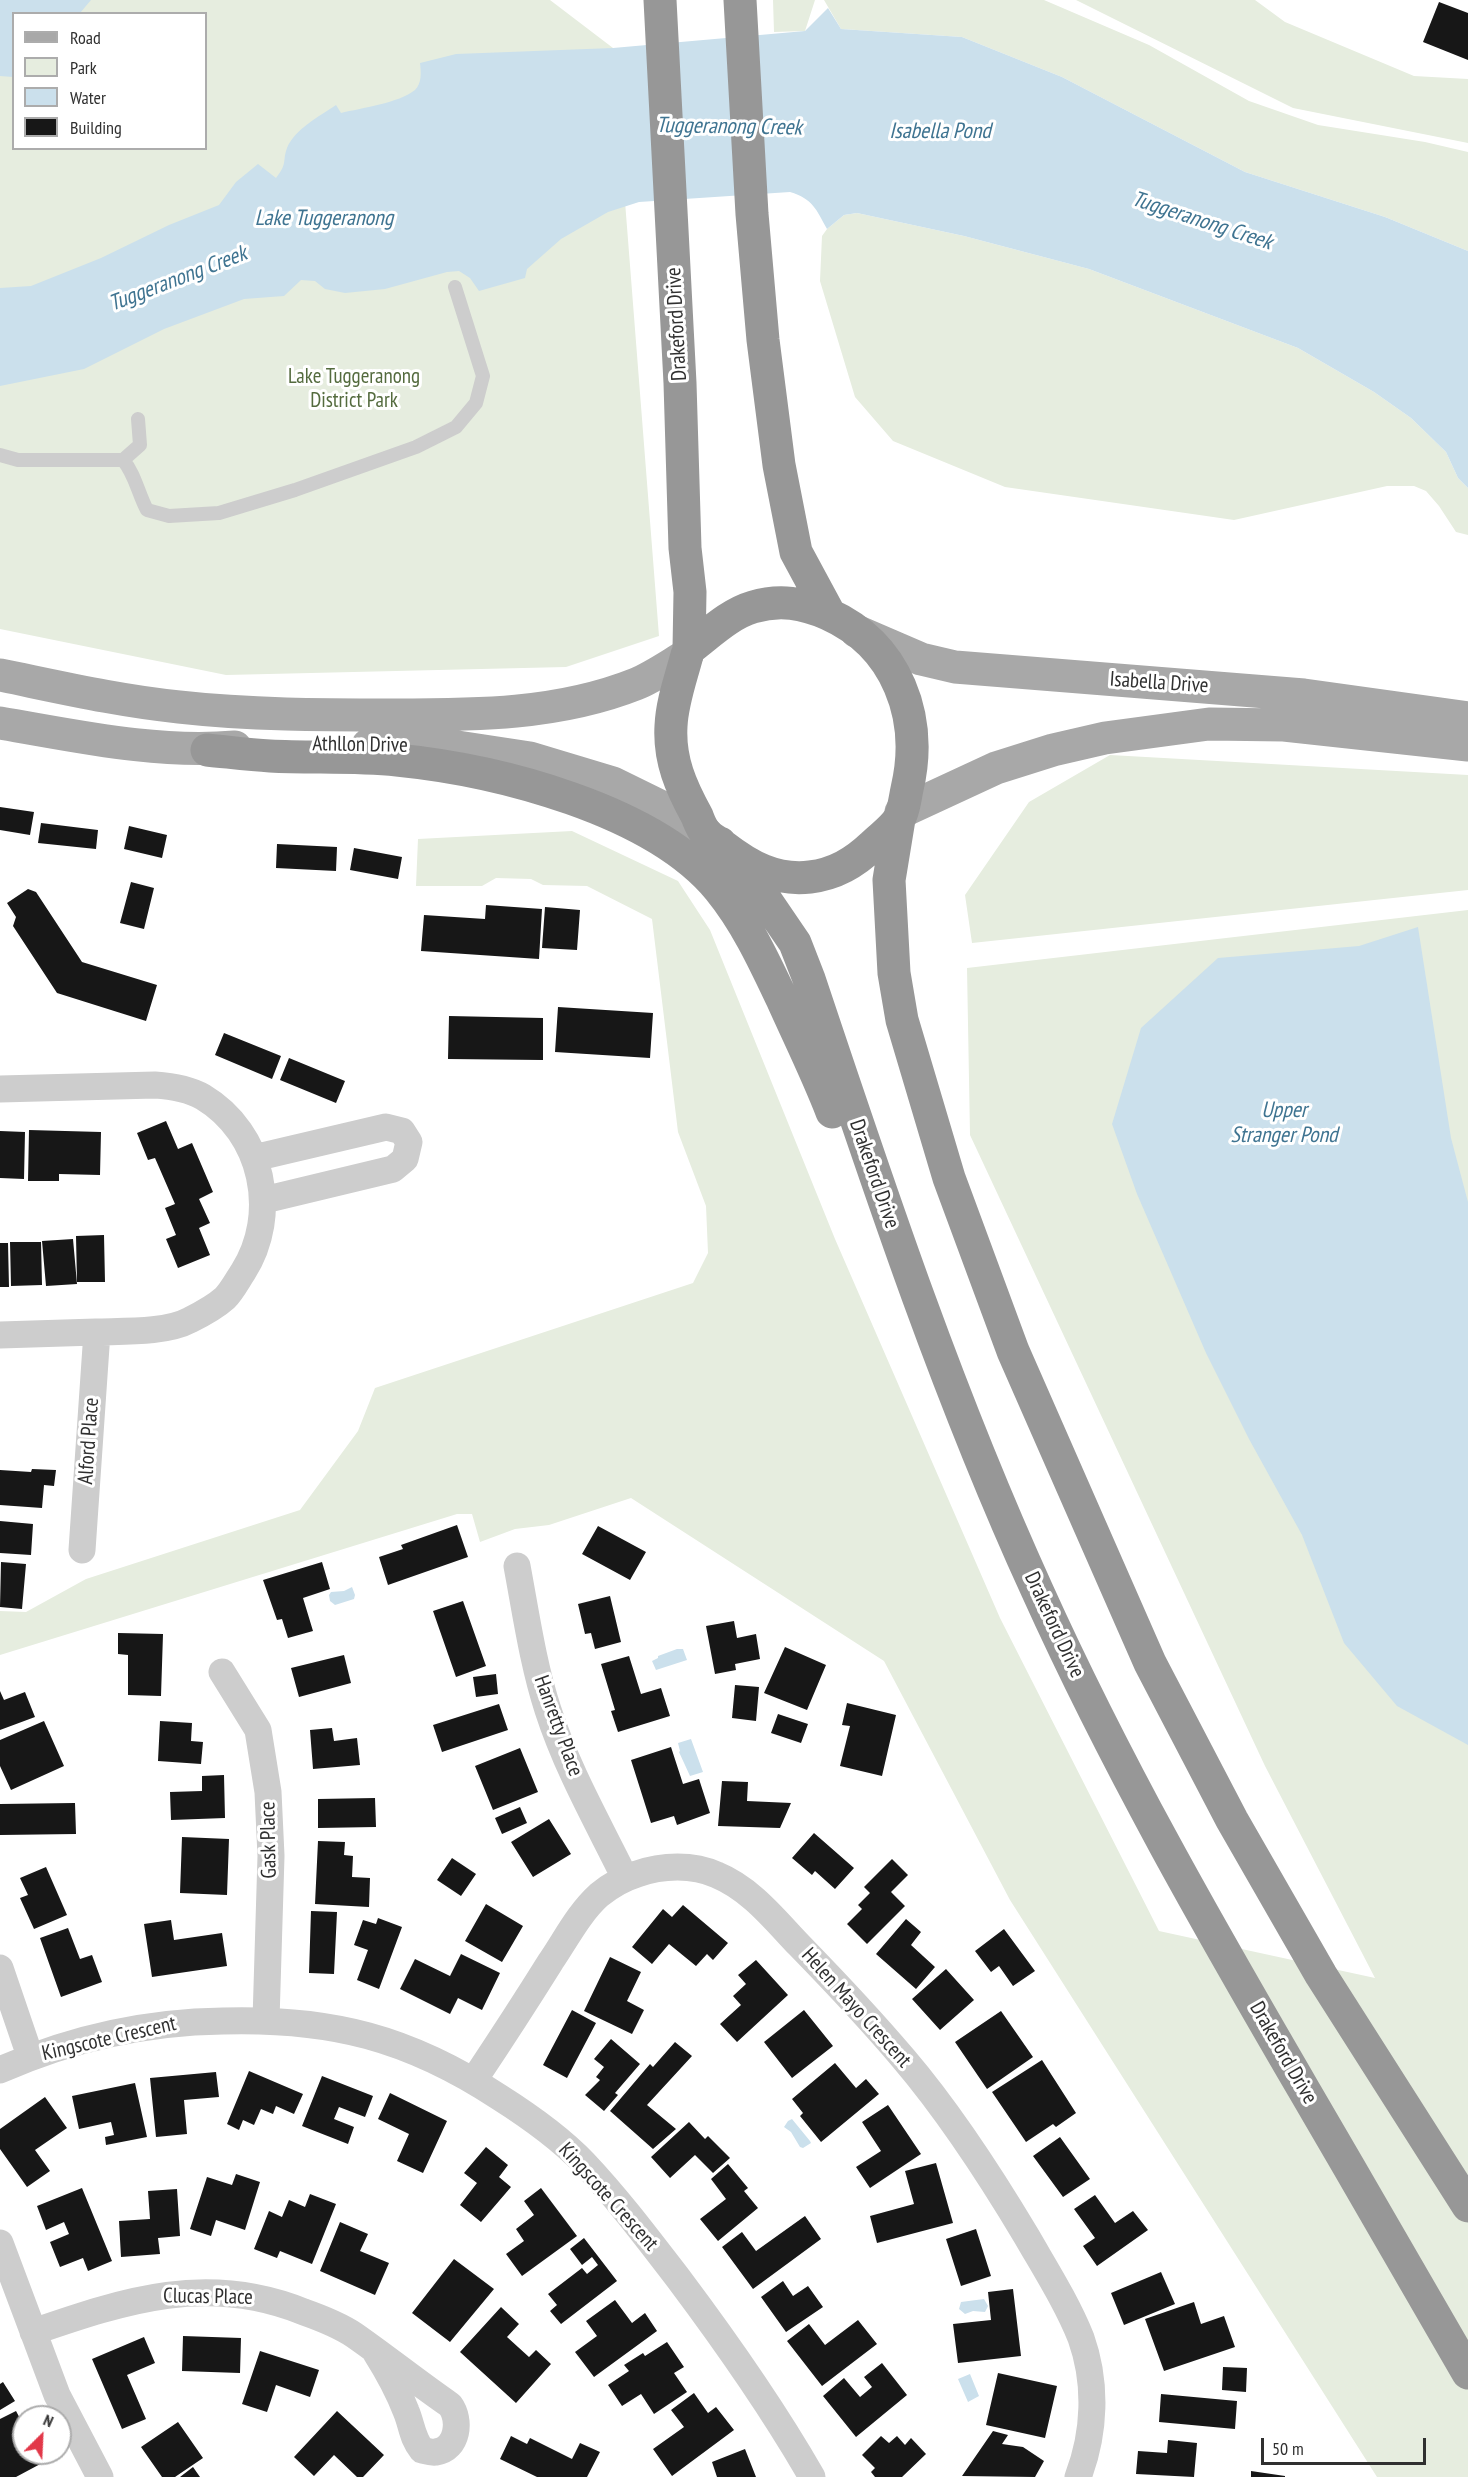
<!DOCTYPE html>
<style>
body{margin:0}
#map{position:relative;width:1468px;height:2477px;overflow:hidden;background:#fff;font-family:"PT Sans Narrow",sans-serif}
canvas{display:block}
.legend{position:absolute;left:12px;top:12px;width:195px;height:138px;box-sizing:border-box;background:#fff;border:2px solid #acacac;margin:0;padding:8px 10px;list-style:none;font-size:18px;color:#303030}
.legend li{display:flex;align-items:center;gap:12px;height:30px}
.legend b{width:30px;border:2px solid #acacac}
.north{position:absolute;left:12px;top:2405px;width:60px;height:60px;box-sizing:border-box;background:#fff;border:2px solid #acacac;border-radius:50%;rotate:24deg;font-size:16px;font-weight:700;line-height:24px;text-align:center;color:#303030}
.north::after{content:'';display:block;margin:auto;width:21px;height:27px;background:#e23849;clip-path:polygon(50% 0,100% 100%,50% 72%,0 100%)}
.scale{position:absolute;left:1261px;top:2438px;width:165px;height:27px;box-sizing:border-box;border:3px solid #303030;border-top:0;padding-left:8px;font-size:18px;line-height:21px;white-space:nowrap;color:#303030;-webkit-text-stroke:4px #fff;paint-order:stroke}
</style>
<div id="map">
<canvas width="1468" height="2477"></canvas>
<ul class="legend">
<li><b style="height:8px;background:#a8a8a8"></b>Road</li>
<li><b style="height:16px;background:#e6eddf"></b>Park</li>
<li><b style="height:16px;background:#cbe0ec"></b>Water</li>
<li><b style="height:16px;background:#171717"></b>Building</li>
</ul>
<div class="north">N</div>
<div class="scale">50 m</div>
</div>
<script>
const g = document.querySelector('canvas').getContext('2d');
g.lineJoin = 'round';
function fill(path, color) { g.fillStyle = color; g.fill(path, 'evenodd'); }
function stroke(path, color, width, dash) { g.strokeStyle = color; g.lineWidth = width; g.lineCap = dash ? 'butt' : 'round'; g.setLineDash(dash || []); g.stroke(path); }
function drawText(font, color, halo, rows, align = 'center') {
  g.font = font + ' "PT Sans Narrow",sans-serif'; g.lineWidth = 6; g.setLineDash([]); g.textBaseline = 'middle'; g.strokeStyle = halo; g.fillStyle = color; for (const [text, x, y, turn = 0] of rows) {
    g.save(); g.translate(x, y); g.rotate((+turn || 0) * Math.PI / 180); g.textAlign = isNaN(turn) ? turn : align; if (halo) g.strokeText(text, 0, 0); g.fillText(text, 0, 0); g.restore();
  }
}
const green = new Path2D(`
 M0 0H550L613 48 659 636 566 667 226 675 0 629ZM14 14H206V148H14Z
 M773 0H815L805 31 774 32Z
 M824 0H1044L1149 45 1249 101 1318 125 1425 142 1468 152V251L1385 217 1245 172 1062 77 962 37 841 29Z
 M1076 0H1255L1285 22 1414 76 1468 79V143L1293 108Z
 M857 213 964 236 1089 269 1298 348 1374 392 1411 418 1446 452 1458 478 1468 488V535L1456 532 1439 506 1426 491 1414 486H1387L1234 520 1005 487 893 441 855 397 820 281 822 236 827 229 844 215Z
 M1110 755 1468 775V890L972 943 965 895 1029 802Z
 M572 831 678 881 710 930 835 1239 1000 1618 1159 1931 1375 1978 1265 1766 970 1135 967 968 1468 910V2477H1377L1010 1900 884 1661 631 1498 549 1525 515 1529 480 1542 472 1514H457L0 1655V1611L26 1612 86 1579 300 1510 358 1431 375 1388 693 1283 708 1253 706 1206 678 1132 652 919 587 886 543 885 531 879 496 878 482 886H416L418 839Z`);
const water = new Path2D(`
 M0 0H91L80 13 14 14 13 77 0 76Z
 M828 8 841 29 962 37 1062 77 1245 172 1385 217 1468 251V488L1458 478 1446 452 1411 418 1374 392 1298 348 1089 269 964 236 857 213 844 215 827 229C816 209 813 199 790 192L639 202 608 212 561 239 527 269 525 278 479 291 470 278 459 271 447 272 385 289 345 293 325 289 315 281 301 280 284 296 244 299 164 329 84 369 0 386V288L31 286 101 258 169 225 219 205 236 182 258 164 276 178C288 163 282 162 287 148 294 130 321 115 336 105L341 113C361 108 399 103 415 90 422 83 421 72 420 63L456 54 613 48 805 31Z
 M1418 927 1451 1138 1468 1202V1745L1397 1706 1344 1643 1302 1535 1249 1439 1206 1353 1137 1194 1112 1124 1141 1028 1218 958 1359 946Z
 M352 1587 355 1595 354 1599 335 1605 330 1601 329 1595 331 1592 344 1591Z
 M677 1649H683L687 1660 656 1670 652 1661 658 1658V1656Z
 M691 1739 703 1772 690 1776 679 1752 680 1751 678 1743Z
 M792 2119 810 2141 811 2143 803 2148 800 2147 791 2132 784 2127 788 2121Z
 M984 2299 988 2306 985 2312 973 2311 965 2314 959 2309 961 2302Z
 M970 2374 979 2396 968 2402 958 2379Z`);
const building = new Path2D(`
 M1439 2 1468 13V60L1423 42Z
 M0 807 34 812 30 835 0 830Z
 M41 823 98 830 96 849 38 843Z
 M129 826 167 835 162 858 124 849Z
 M277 844 337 847 336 871 276 868Z
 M354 848 402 857 398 879 350 870Z
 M131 882 154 888 144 929 120 923Z
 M28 889 36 892 82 962 157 985 146 1021 57 993 13 926 16 917 7 903Z
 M486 905 542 909 539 959 421 951 424 915 485 919Z
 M545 907 580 910 577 950 542 948Z
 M558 1007 653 1013 650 1058 555 1052Z
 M449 1016 543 1018V1060L448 1059Z
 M224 1033 281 1056 272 1079 215 1055Z
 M289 1058 345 1081 336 1103 280 1080Z
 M166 1121 178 1149 192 1143 213 1192 199 1199 210 1223 199 1228 210 1255 178 1268 166 1239 176 1235 165 1208 175 1204 155 1158 148 1160 137 1133Z
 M29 1130 101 1132 100 1175 59 1174V1181H28Z
 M0 1131 25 1132 24 1179 0 1178Z
 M104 1235 105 1282H77L76 1236Z
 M73 1239 77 1284 46 1286 42 1241Z
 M10 1242H41L42 1285 11 1286Z
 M0 1243H8L9 1287H0Z
 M32 1469 56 1470 54 1486 44 1485 42 1508 0 1505V1470L31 1472Z
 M0 1521 33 1524 31 1555 0 1553Z
 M457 1525 468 1557 388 1585 379 1557 403 1549 401 1545Z
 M598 1526 646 1552 630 1580 582 1554Z
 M1 1562 26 1564 22 1609 0 1607Z
 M322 1562 330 1589 303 1598 313 1631 288 1638 282 1619 277 1620 263 1580Z
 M610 1596 621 1642 595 1649 591 1633 585 1634 578 1604Z
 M463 1601 486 1666 456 1677 433 1611Z
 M734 1621 737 1638 756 1634 760 1659 735 1664 736 1670 715 1674 706 1626Z
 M118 1633 163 1634 161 1696 128 1695V1655L118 1654Z
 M785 1647 826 1665 807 1710 764 1693Z
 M344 1655 351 1683 299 1697 291 1668Z
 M629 1656 641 1694 661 1688 670 1716 618 1732 611 1711 615 1710 601 1664Z
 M496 1674 498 1694 476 1697 473 1677Z
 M735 1685 759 1687 756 1721 732 1718Z
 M0 1691 4 1700 25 1692 35 1717 0 1730Z
 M847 1703 896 1715 882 1776 840 1766 850 1726 842 1725Z
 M499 1704 508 1730 442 1752 433 1725Z
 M778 1714 808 1724 801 1743 771 1733Z
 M44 1721 64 1766 11 1790 0 1766V1740Z
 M160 1721 192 1723 191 1741 203 1742 201 1764 158 1761Z
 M332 1728 334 1741 357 1738 360 1765 313 1769 310 1730Z
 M671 1747 683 1784 699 1779 710 1813 677 1825 674 1816 651 1823 631 1760Z
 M520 1748 538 1792 493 1810 475 1766Z
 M224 1775 225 1818 171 1820 170 1792 202 1791V1776Z
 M722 1781 748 1782 747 1801 791 1803 780 1828 718 1826Z
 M375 1798 376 1827 318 1828V1799Z
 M75 1803 76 1834 0 1835V1804Z
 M520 1807 527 1823 502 1834 495 1818Z
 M549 1819 571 1854 533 1877 511 1842Z
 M814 1833 854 1868 835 1889 815 1871 812 1875 792 1858Z
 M182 1837 229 1839 227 1895 180 1893Z
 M318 1841 345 1842 344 1855 353 1856 352 1877 370 1878 369 1907 315 1904Z
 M452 1858 476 1874 461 1896 437 1880Z
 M892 1859 908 1875 891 1892 905 1906 867 1944 847 1924 862 1909 858 1905 870 1893 864 1887Z
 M46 1867 67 1915 34 1929 20 1898 28 1895 20 1878Z
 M486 1904 523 1926 502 1962 465 1941Z
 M683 1905 728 1943 713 1960 707 1954 696 1966 669 1944 652 1964 632 1947 663 1909 672 1917Z
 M311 1911 337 1912 334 1974 309 1973Z
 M378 1918 402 1927 379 1989 357 1980 368 1950 354 1945 363 1920 376 1924Z
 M906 1919 921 1932 911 1945 935 1967 916 1989 876 1954Z
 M171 1920 174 1940 222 1933 227 1966 152 1977 144 1924Z
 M68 1928 80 1959 92 1955 102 1982 61 1997 40 1938Z
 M1004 1929 1035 1971 1013 1986 999 1966 991 1972 975 1951Z
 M461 1954 500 1973 482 2010 458 1998 450 2014 400 1989 415 1959 450 1976Z
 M610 1957 641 1972 627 2001 644 2010 632 2034 584 2011Z
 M756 1960 788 1995 737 2042 720 2024 741 2005 733 1996 746 1984 738 1975Z
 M946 1969 974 2000 940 2030 912 1999Z
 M572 2010 596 2023 567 2078 543 2065Z
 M804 2010 833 2046 792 2078 764 2042Z
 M1001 2011 1033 2057 987 2089 955 2042Z
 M611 2039 640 2064 615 2093 618 2095 604 2111 585 2095 600 2080 596 2077 604 2067 594 2059Z
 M675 2042 692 2056 647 2105 676 2129 653 2149 610 2111 650 2064 653 2067Z
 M1042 2060 1076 2113 1056 2127 1053 2124 1026 2142 992 2092Z
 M835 2063 856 2088 866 2079 879 2094 821 2142 800 2116 803 2113 792 2099Z
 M249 2071 303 2094 294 2114 276 2106 273 2114 261 2109 254 2125 243 2120 239 2130 227 2124Z
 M216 2072 219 2097 184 2100 187 2134 156 2137 150 2078Z
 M322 2076 373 2096 365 2117 339 2107 334 2119 354 2127 348 2144 302 2126Z
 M135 2083 147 2137 106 2145 105 2137 114 2135 111 2122 79 2129 72 2096Z
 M390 2093 447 2121 423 2173 397 2161 409 2134 378 2119Z
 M45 2097 67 2128 35 2150 50 2171 27 2187 0 2149V2129Z
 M888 2105 921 2154 870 2188 856 2167 881 2151 862 2122Z
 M689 2122 705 2139 708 2136 730 2158 713 2173 695 2155 670 2178 651 2157Z
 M1060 2137 1090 2179 1063 2197 1033 2156Z
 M486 2147 508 2165 499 2177 511 2187 481 2222 460 2205 477 2183 464 2173Z
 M936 2163 953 2223 877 2243 870 2216 914 2204 905 2171Z
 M728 2164 748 2188 744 2191 758 2208 718 2241 700 2219 726 2199 711 2179Z
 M236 2174 260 2182 245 2230 216 2220 211 2236 190 2229 207 2177 232 2185Z
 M82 2188 112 2261 88 2271 83 2258 60 2267 50 2242 69 2234 64 2222 46 2230 37 2206Z
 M541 2188 577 2236 522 2276 506 2254 524 2241 516 2229 534 2215 524 2201Z
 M177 2189 180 2236 158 2238 160 2254 121 2257 119 2221 150 2219 148 2191Z
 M310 2194 336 2204 312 2264 280 2251 277 2258 254 2249 269 2211 282 2217 289 2200 305 2207Z
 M1095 2195 1115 2223 1133 2211 1148 2230 1097 2266 1083 2246 1095 2238 1074 2209Z
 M805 2216 821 2239 753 2289 722 2247 742 2232 756 2251Z
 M340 2222 368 2234 360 2251 389 2263 375 2295 320 2271Z
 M976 2229 991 2276 961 2286 946 2239Z
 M584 2238 617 2281 561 2324 550 2311 557 2305 548 2294 582 2268 587 2274 598 2265 592 2257 582 2265 570 2249Z
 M454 2259 494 2289 450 2342 412 2313Z
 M1161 2272 1175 2304 1124 2325 1111 2293Z
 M783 2281 793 2296 808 2286 823 2307 786 2332 761 2297Z
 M1013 2289 1021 2356 958 2363 953 2324 991 2320 988 2292Z
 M615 2300 632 2323 645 2313 657 2331 594 2377 575 2352 597 2336 586 2321Z
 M1194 2302 1201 2324 1224 2316 1235 2347 1164 2371 1145 2319Z
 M501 2307 519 2324 507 2337 529 2357 536 2350 551 2364 516 2403 460 2352Z
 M858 2320 877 2344 822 2386 787 2341 809 2324 825 2345Z
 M183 2336 241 2338 240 2373 182 2371Z
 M144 2337 155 2363 127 2375 146 2419 122 2429 92 2359Z
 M667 2342 684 2367 674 2373 687 2392 654 2414 641 2394 622 2406 608 2385 629 2371 624 2365 643 2353 645 2356Z
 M260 2351 319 2370 310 2397 276 2385 267 2412 242 2404Z
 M882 2363 907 2395 856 2437 823 2396 844 2378 860 2397 872 2387 864 2377Z
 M1223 2367 1247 2368 1246 2392 1222 2390Z
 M998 2373 1057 2386 1045 2438 986 2425Z
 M3 2382 15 2401 0 2410V2384Z
 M694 2393 708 2413 716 2407 734 2430 672 2476 653 2449 684 2427 671 2410Z
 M1161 2394 1237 2401 1235 2429 1159 2422Z
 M16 2411 24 2426V2453H39L44 2462 16 2477H0V2419Z
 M337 2411 384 2455 363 2477H357L334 2455 314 2476 294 2457Z
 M178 2422 203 2458 175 2477H162L141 2447Z
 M993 2431 1008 2435 1002 2444 1023 2447 1044 2461 1035 2477 962 2476Z
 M511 2436 527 2444 530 2438 572 2459 580 2443 600 2452 587 2477H537L500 2459Z
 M881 2436 889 2443 897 2436 905 2445 911 2438 926 2454 902 2477H875L871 2472 875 2468 862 2455Z
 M1168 2440 1197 2443 1194 2477 1136 2474 1138 2451 1167 2453Z
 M745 2449 756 2477H717L712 2462Z
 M193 2467 200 2477H180Z
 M1251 2471 1285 2476V2477H1251Z`);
const lane = new Path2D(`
 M0 455 18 460H123C135 474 138 493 147 510L169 516 219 513 295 490 416 447 456 427 476 403 483 376 455 287
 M123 460 140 445 138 419`);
const street = new Path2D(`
 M0 1089 155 1085C170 1086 189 1089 203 1097 263 1133 280 1214 243 1272 237 1281 232 1291 225 1298 215 1307 202 1314 190 1320 166 1333 123 1331 96 1332 64 1333 32 1334 0 1335
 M254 1158 386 1127 402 1131 409 1142 405 1159 393 1169 264 1200
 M82 1550 97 1332
 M517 1566C526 1614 533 1664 548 1710 567 1769 598 1823 625 1878
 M222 1672 258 1730 268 1792 271 1856 266 2020
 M0 1968 30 2056
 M0 2070C70 2039 147 2022 223 2021 331 2018 409 2038 499 2097 529 2116 559 2137 584 2163 618 2199 648 2239 678 2278 726 2342 772 2407 812 2477
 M474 2080C500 2041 526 2001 551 1961 566 1939 579 1913 599 1895 610 1886 624 1878 637 1874 662 1865 693 1864 717 1875 751 1889 775 1920 799 1945 835 1982 870 2019 903 2058 950 2113 990 2175 1027 2237 1046 2270 1067 2303 1081 2338 1097 2383 1095 2433 1078 2477
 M0 2243 57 2395 100 2477
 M33 2332C126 2300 208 2273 304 2312 321 2318 339 2325 354 2335 387 2358 418 2383 450 2405 461 2420 458 2449 436 2452 432 2453 426 2451 422 2450 412 2438 412 2425 406 2411 398 2390 388 2372 376 2353`);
const primary = new Path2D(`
 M856 631 921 659 955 667 1304 695 1468 718
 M0 675C59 687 119 701 179 707 250 715 322 715 393 715 475 715 558 715 636 684 653 677 670 665 687 655L689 649
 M0 723C77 736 157 754 235 747
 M368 745 451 746 530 758 613 783 672 812 706 833
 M901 812 996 768 1053 750 1105 738 1209 724 1284 725 1468 745`);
const highway = new Path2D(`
 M660 0 680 383 685 548 690 592 689 649
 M740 0 752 214 763 340 779 465 796 552 830 615
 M687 655C681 678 672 702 671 726 669 760 681 787 697 816 699 821 701 827 705 832 709 838 717 841 723 846 749 866 775 881 810 877 835 874 854 863 873 845 881 837 893 829 899 819 904 811 905 798 907 789 924 717 897 645 828 614 803 603 780 599 753 607 729 614 709 634 689 649
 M207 750C228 752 249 755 270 756 312 758 355 756 397 760 497 770 653 809 719 889 746 922 764 961 782 999 799 1037 817 1073 832 1112
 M899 819 889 880 894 973 902 1020 949 1178 1013 1351 1150 1663 1232 1820 1321 1975 1468 2206
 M720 843 763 896 795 943 809 979C878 1185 946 1391 1037 1590 1115 1763 1209 1927 1304 2090 1359 2184 1413 2278 1468 2373`);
const streetNames = [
 ["Drakeford Drive",677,324,-93],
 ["Isabella Drive",1159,683,4],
 ["Athllon Drive",360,745,1],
 ["Drakeford Drive",874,1174,71],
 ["Alford Place",89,1441,-86],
 ["Drakeford Drive",1054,1625,65],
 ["Hanretty Place",558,1726,70],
 ["Gask Place",269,1840,-91],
 ["Helen Mayo Crescent",856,2008,48],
 ["Kingscote Crescent",109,2039,-13],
 ["Drakeford Drive",1283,2053,60],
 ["Kingscote Crescent",608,2197,48],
 ["Clucas Place",208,2297,1]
];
const parkNames = [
 ["Lake Tuggeranong",354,377],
 ["District Park",354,401]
];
const waterNames = [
 ["Tuggeranong Creek",729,127,1],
 ["Isabella Pond",940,132],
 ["Lake Tuggeranong",324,219],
 ["Tuggeranong Creek",1202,221,18],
 ["Tuggeranong Creek",178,279,-21],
 ["Upper",1284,1111],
 ["Stranger Pond",1284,1136]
];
fill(green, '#e6eddf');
fill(water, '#cbe0ec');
fill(building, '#171717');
stroke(lane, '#cdcdcd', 14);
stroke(street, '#cdcdcd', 27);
stroke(primary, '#a8a8a8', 33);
stroke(highway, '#979797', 33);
drawText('21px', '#303030', '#fff', streetNames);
drawText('21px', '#546b3e', '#fff', parkNames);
drawText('italic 22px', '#3f7491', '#fff', waterNames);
</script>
